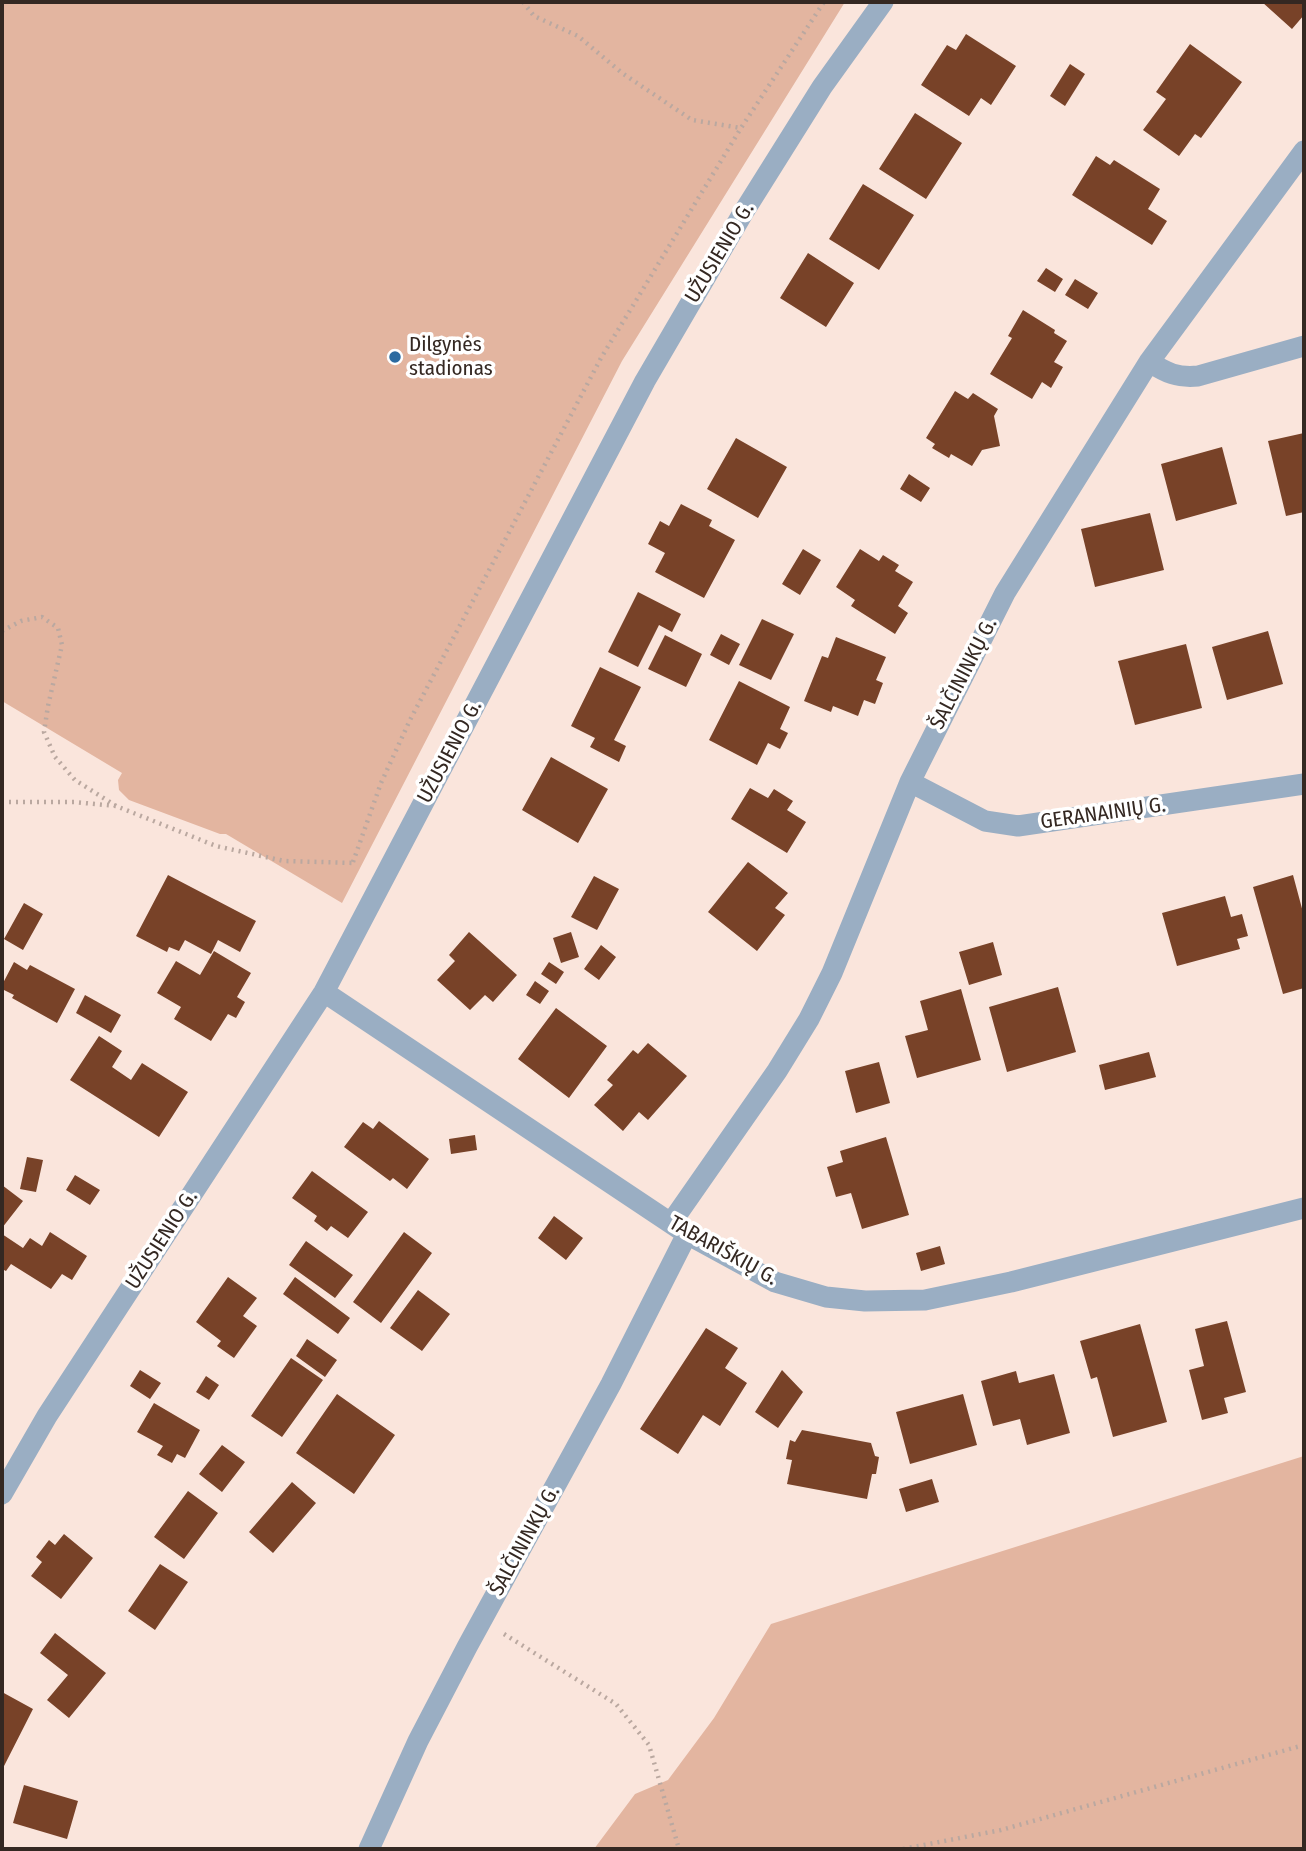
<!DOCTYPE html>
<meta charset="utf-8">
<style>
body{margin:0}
#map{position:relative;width:1306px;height:1851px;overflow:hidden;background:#fae5dc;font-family:"Fira Sans Condensed",sans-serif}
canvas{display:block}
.frame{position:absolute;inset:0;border:4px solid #342822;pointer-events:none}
</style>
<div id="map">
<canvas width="1306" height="1851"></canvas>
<div class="frame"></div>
</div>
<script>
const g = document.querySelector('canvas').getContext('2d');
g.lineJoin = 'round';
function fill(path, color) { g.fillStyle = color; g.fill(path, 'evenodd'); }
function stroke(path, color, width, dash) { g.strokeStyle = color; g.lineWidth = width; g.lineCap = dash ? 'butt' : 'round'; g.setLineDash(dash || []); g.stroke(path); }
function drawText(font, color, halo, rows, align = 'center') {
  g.font = font + ' "Fira Sans Condensed",sans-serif'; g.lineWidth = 7; g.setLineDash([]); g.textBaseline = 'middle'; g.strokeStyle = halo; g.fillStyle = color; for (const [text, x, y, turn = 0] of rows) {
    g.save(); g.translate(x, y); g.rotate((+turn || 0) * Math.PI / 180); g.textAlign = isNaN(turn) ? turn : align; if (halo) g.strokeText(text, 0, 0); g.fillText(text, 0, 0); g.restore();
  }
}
const green = new Path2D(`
 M2 2H845L622 361 342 903 226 834H220L129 800 119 790 118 780 122 773 2 701Z
 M1304 1456V1849H594L635 1794 668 1780 714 1718 771 1624Z`);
const building = new Path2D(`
 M1262 2H1304V15L1292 29Z
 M966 34 1016 66 991 105 981 98 969 116 921 85 947 45 956 50Z
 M1190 44 1242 82 1201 138 1195 134 1179 156 1143 130 1166 99 1156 92Z
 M1070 64 1085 74 1065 106 1050 96Z
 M915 113 962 143 926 199 879 169Z
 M1096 156 1110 165 1114 160 1160 189 1148 209 1167 221 1152 245 1072 195Z
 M863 184 914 215 879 270 829 239Z
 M808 253 854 283 826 327 780 298Z
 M1046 268 1063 279 1055 292 1037 281Z
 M1075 279 1098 293 1088 309 1065 295Z
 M1023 310 1055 330 1054 333 1067 341 1054 362 1063 367 1051 388 1042 382 1032 399 990 374 1012 338 1008 336Z
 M955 391 968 399 973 393 998 409 994 416 1000 446 982 450 972 466 951 454 949 458 932 448 935 444 926 438Z
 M1304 433V512L1286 516 1268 441Z
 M736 438 787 467 758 518 707 489Z
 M1222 447 1237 504 1176 521 1161 464Z
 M909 474 930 488 921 502 900 489Z
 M681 504 712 520 709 526 735 540 704 598 655 572 665 553 648 544 660 521 669 526Z
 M1150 513 1164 570 1095 587 1081 529Z
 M803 549 821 560 800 595 782 584Z
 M860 549 879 561 883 555 899 565 895 571 913 582 898 606 908 613 895 634 851 606 855 600 836 587Z
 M638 592 681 614 672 632 659 625 638 667 608 652Z
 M762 619 794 634 771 680 739 665Z
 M1268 631 1283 684 1227 700 1212 647Z
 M721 634 740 644 729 665 710 655Z
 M665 635 702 654 686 687 648 669Z
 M836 637 886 657 876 680 883 683 875 704 864 700 858 716 833 706 831 712 804 701 822 656 828 658Z
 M1186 644 1202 708 1135 725 1118 661Z
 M600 667 641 687 614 740 626 746 619 762 590 747 595 738 571 726Z
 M739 681 790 707 780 729 788 733 780 749 768 743 757 765 709 740Z
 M551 757 608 789 578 843 522 810Z
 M750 788 768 798 774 789 793 801 787 810 806 822 787 853 731 819Z
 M748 862 788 893 775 908 785 915 757 951 708 912Z
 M168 875 256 921 240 952 218 940 211 954 185 940 179 951 169 947 167 952 136 936Z
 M1293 875 1304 916V988L1283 994 1253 887Z
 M594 876 619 889 597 930 571 917Z
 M1225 896 1231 917 1242 914 1248 936 1237 939 1240 949 1177 966 1162 913Z
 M24 903 43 914 23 950 4 939Z
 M469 932 517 975 493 1002 485 995 470 1010 437 980 455 961 449 955Z
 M571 932 579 957 561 963 553 938Z
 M993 942 1002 975 969 985 959 952Z
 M601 945 616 957 599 980 584 969Z
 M214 951 251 973 237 997 245 1002 236 1018 228 1014 211 1041 174 1019 181 1007 157 993 176 961 200 975Z
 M14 962 27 970 30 965 75 989 57 1023 12 998 14 995 2 989V985Z
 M549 962 564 972 556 984 541 974Z
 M535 981 549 991 540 1004 526 995Z
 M1058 987 1076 1052 1007 1072 989 1007Z
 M961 989 981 1060 917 1078 905 1036 928 1030 920 1001Z
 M85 995 121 1015 111 1033 76 1013Z
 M556 1008 607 1046 569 1098 518 1059Z
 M99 1036 122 1051 112 1067 131 1080 142 1063 188 1092 159 1137 70 1080Z
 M648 1043 687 1076 648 1120 639 1112 623 1131 594 1105 613 1085 607 1080 633 1050 638 1054Z
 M1149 1052 1156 1077 1105 1090 1099 1065Z
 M879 1062 890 1103 856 1113 845 1071Z
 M379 1121 429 1159 407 1189 393 1178 390 1181 344 1147 363 1122 373 1129Z
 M475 1135 477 1150 451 1154 449 1139Z
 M886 1137 909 1215 862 1229 851 1193 836 1197 827 1167 843 1162 840 1151Z
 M27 1157 43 1160 36 1192 20 1189Z
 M312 1171 368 1212 348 1238 331 1226 327 1231 314 1221 317 1216 292 1198Z
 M75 1175 100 1190 90 1205 66 1190Z
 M2 1185 23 1201 2 1228Z
 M554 1216 583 1238 566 1260 538 1238Z
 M50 1232 87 1256 72 1280 62 1274 51 1289 11 1264 6 1271 2 1269V1234L23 1248 30 1238 42 1246Z
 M404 1232 432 1253 381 1323 353 1302Z
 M306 1241 353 1275 335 1298 289 1265Z
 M940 1246 945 1264 921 1271 916 1253Z
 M228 1277 257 1298 243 1316 257 1326 234 1358 217 1346 221 1341 196 1322Z
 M295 1277 350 1318 338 1334 283 1294Z
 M418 1290 450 1314 422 1351 390 1328Z
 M1227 1321 1246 1392 1224 1398 1228 1413 1202 1420 1189 1370 1204 1366 1195 1329Z
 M1140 1324 1167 1422 1113 1437 1097 1377 1091 1379 1080 1341Z
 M706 1328 738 1348 725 1368 747 1383 720 1426 703 1415 678 1454 640 1429Z
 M307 1339 337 1360 325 1377 296 1356Z
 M291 1358 323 1380 282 1437 251 1416Z
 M140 1370 161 1383 150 1399 130 1386Z
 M782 1370 803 1392 778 1428 755 1412Z
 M1016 1371 1019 1383 1054 1374 1070 1433 1027 1445 1020 1419 993 1426 981 1381Z
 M206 1376 219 1385 209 1400 196 1392Z
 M337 1394 395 1435 354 1494 296 1453Z
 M963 1394 977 1445 910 1464 896 1412Z
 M154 1403 200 1430 185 1458 177 1454 172 1463 157 1455 163 1446 137 1432Z
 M802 1430 871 1443 875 1456 879 1457 876 1474H872L867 1499 787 1484 792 1460 786 1459 790 1440 795 1442Z
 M222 1445 245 1462 222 1492 199 1474Z
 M932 1479 939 1502 906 1512 899 1489Z
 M292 1482 316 1503 273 1553 249 1532Z
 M188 1491 218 1513 184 1559 154 1537Z
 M64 1534 93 1558 61 1599 31 1576 42 1562 36 1557 49 1540 55 1545Z
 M160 1564 188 1582 155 1630 128 1611Z
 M55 1633 106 1673 69 1718 47 1700 68 1675 40 1653Z
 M2 1692 33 1709 2 1770Z
 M24 1785 78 1801 67 1839 13 1823Z`);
const path = new Path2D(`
 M523 2 534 16 578 36 622 73 692 120 741 128
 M2 631 21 621 42 617 58 628 62 645 48 706 44 732 55 757 75 780 116 806
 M2 802H74L116 806 216 846 284 861 355 863
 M353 862 381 783 410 720 601 358 741 128 824 2
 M504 1634 616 1704 649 1745 679 1849
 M903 1849 1001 1830 1304 1745`);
const minor = new Path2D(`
 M1149 362C1167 373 1177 378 1198 376L1304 346
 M910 782 985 821 1018 826 1304 784
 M324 992 687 1234 775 1282 826 1297 865 1301 925 1300 1011 1282 1304 1208
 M671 1223 777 1071 809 1019 832 973 910 782 1005 593 1149 362 1304 151
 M2 1494 47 1416 324 992 645 381 743 213 822 87 883 2
 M369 1849 418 1741 467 1647 611 1384 687 1234`);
const markers = [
 [395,357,7,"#2b6aa0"]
];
const streetNames = [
 ["UŽUSIENIO G.",720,253,-59],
 ["ŠALČININKŲ G.",964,674,-63],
 ["UŽUSIENIO G.",450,752,-62],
 ["GERANAINIŲ G.",1103,814,-8],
 ["UŽUSIENIO G.",162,1240,-57],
 ["TABARIŠKIŲ G.",723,1251,29],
 ["ŠALČININKŲ G.",525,1541,-61]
];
const poiNames = [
 ["Dilgynės",409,345],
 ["stadionas",409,369]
];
fill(green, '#e3b5a0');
fill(building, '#784228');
stroke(path, '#baa8a0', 4.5, [2, 5]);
stroke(minor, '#9aaec3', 21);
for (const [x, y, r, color] of markers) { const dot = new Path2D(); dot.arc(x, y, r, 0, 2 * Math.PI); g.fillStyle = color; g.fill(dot); stroke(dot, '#fff', 2.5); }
drawText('21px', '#342822', '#fff', streetNames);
drawText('21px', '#342822', '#fff', poiNames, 'left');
</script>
